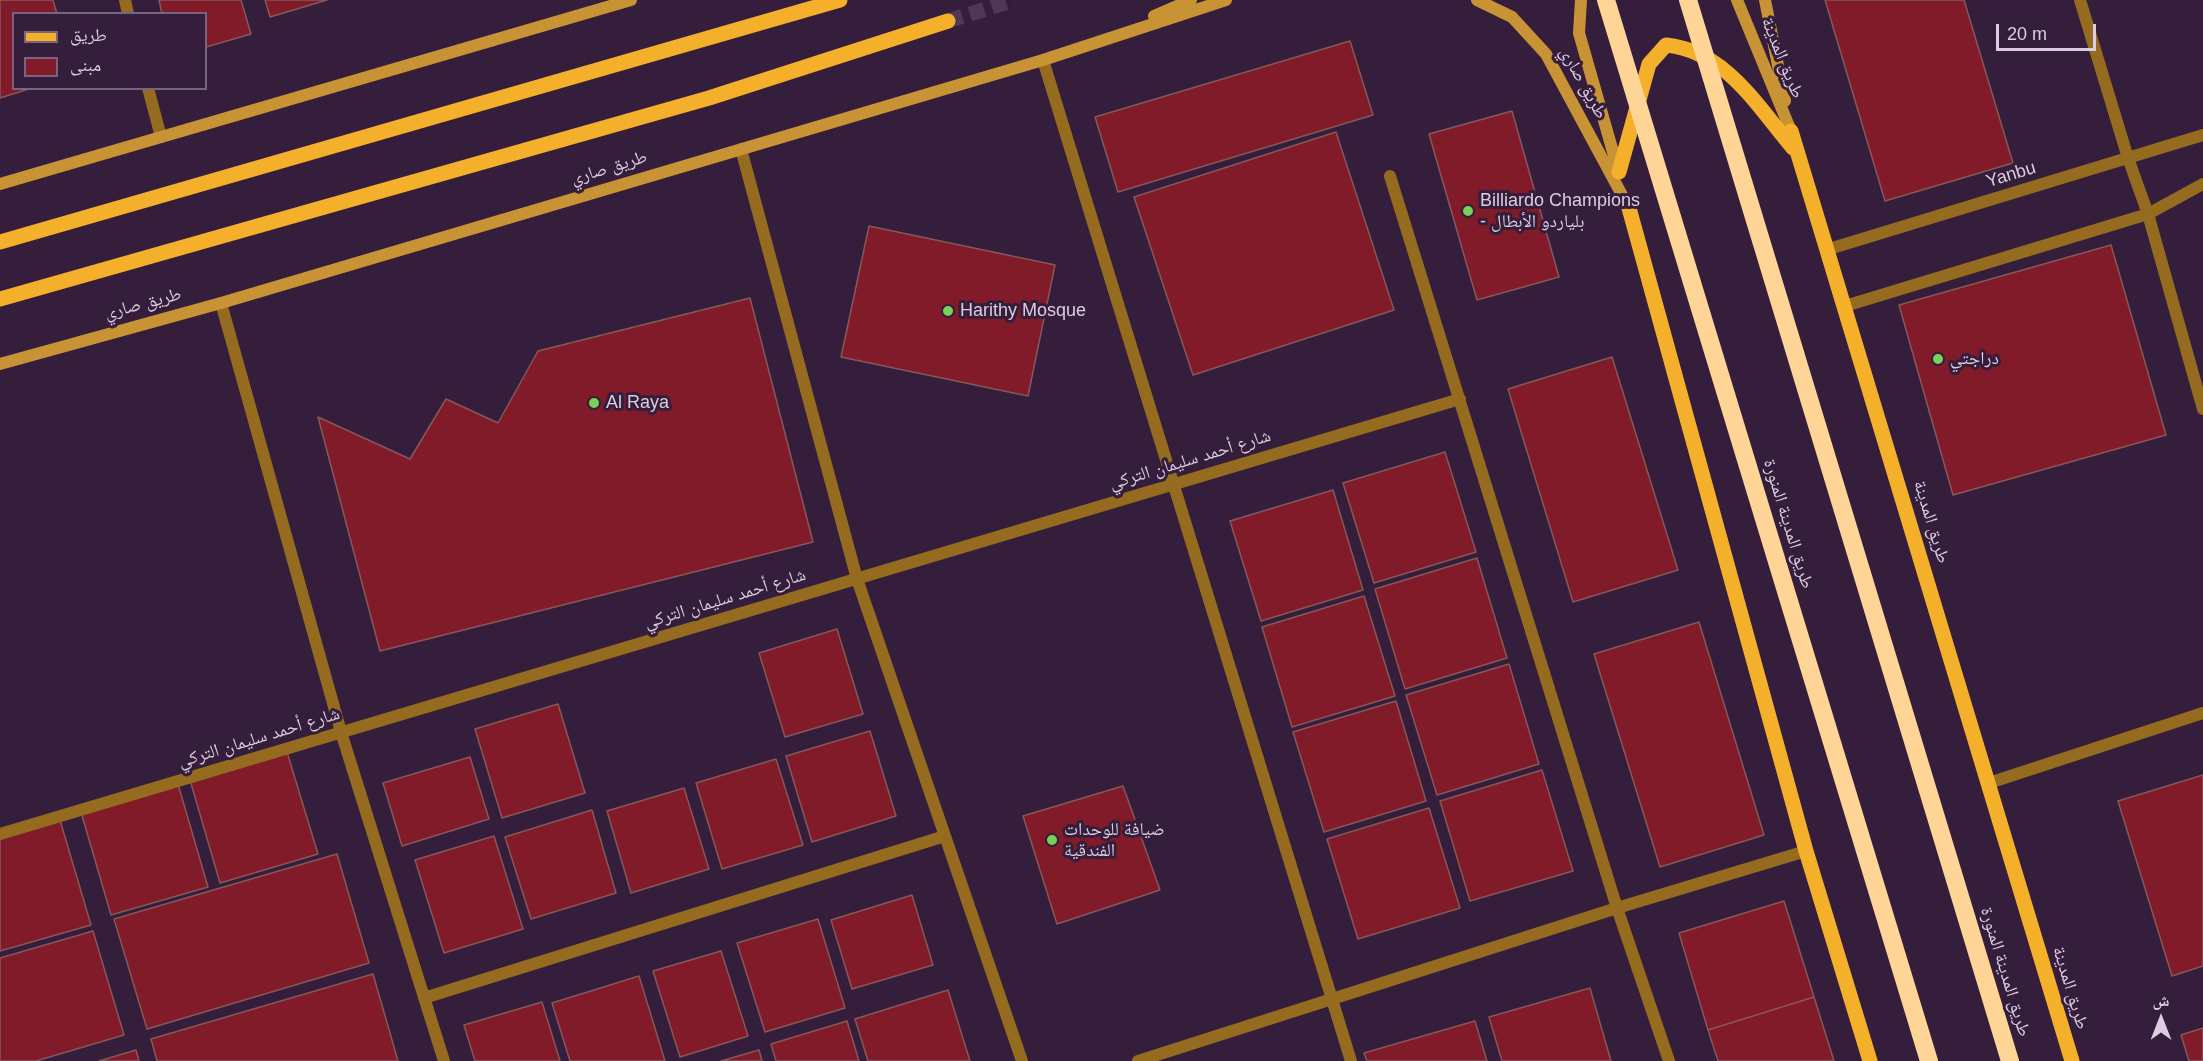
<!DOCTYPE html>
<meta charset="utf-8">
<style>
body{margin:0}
#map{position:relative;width:2203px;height:1061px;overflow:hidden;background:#351e3c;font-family:Arial,"Noto Naskh Arabic",sans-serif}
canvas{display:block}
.legend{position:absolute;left:12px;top:12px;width:195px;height:78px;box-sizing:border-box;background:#351e3c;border:2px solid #78647e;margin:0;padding:8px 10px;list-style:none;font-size:18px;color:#dccde0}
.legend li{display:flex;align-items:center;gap:12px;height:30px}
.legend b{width:30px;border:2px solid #78647e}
.north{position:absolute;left:2131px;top:989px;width:60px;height:60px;-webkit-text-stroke:4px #351e3c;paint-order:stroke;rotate:0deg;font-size:16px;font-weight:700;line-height:24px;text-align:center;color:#dccde0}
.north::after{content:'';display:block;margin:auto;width:21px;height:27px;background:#dccde0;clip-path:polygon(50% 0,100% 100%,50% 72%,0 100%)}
.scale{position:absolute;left:1996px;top:24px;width:100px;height:27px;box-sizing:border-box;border:3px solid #dccde0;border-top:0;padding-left:8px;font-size:18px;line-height:21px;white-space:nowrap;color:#dccde0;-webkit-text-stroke:4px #351e3c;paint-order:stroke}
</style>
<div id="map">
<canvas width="2203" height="1061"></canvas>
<ul class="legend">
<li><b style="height:8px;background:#f5b02b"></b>طريق</li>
<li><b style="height:16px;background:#811b2a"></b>مبنى</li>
</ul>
<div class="north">ش</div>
<div class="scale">20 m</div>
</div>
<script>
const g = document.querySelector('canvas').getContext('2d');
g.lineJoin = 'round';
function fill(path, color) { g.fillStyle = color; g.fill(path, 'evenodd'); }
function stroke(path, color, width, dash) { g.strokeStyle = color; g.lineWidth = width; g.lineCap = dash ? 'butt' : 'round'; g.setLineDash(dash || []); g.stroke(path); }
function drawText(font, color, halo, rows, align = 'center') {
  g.font = font + ' Arial,"Noto Naskh Arabic",sans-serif'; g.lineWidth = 6; g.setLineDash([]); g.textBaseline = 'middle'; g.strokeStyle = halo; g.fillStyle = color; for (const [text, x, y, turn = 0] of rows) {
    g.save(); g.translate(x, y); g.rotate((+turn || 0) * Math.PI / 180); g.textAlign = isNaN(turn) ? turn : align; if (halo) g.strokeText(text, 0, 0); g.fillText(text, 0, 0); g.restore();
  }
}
const building = new Path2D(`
 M0 0H53L57 14H14V88H32L0 98Z
 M159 0H241L251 34 206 47V14H162Z
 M265 0H327L270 17Z
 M1825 0H1964L2013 163 1885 201Z
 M1350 41 1373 115 1118 192 1095 117Z
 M1512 111 1559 277 1477 300 1429 134Z
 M1336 132 1394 310 1193 375 1134 197Z
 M869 226 1055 265 1028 396 841 357Z
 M2111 245 2166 435 1953 495 1899 305Z
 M750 298 813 542 380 651 318 417 410 459 446 399 498 423 538 351Z
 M1612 357 1678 570 1573 602 1508 389Z
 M1445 452 1476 552 1374 583 1343 483Z
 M1333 490 1363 590 1261 621 1230 521Z
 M1477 558 1507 658 1405 689 1375 589Z
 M1364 596 1395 696 1292 727 1262 627Z
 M1699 622 1764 835 1660 867 1594 654Z
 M837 629 863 714 785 737 759 653Z
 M1509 664 1539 764 1437 795 1406 695Z
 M1396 701 1426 801 1324 832 1293 732Z
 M558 704 585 793 502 818 475 729Z
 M870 731 896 816 812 842 786 756Z
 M287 752 318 854 220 883 190 780Z
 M470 757 489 819 402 846 383 783Z
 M776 759 803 845 722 869 696 783Z
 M1542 770 1573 871 1470 901 1440 801Z
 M2203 775V966L2172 976 2118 801Z
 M178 784 208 887 111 915 81 812Z
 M1123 786 1160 890 1057 924 1023 816Z
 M684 788 709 869 631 893 607 811Z
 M1429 808 1460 908 1358 939 1327 839Z
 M592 810 616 893 531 919 505 837Z
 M60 820 91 925 0 951V838Z
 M494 836 523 929 444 953 415 860Z
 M337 854 369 963 147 1029 114 919Z
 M912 895 933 965 852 989 831 920Z
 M1784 901 1814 997 1708 1030 1679 933Z
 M818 919 845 1008 765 1032 737 943Z
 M93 931 124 1035 36 1061H0V958Z
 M721 951 748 1036 680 1057 653 971Z
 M373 974 398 1061H157L151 1039Z
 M639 976 665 1061H570L552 1003Z
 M1590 988 1611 1061H1502L1489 1017Z
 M948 990 970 1061H868L855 1019Z
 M1814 997 1834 1061H1718L1708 1030Z
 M542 1002 560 1061H475L464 1025Z
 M847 1021 859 1061H776L771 1044Z
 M1475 1021 1487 1061H1367L1364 1053Z
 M2203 1028V1061H2189L2181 1035Z
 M136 1050 139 1061H99Z
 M759 1050 762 1061H721Z`);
const primaryTunnel = new Path2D(`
 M948 21 1014 0`);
const minor = new Path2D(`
 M125 0 128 14
 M2080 0 2128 158 2148 214 2203 409
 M1043 60 1351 1061
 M148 88 161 137
 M741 149 857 579 1022 1061
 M1390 176 1617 908 1669 1061
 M1829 249 2203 135
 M221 303 341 732 444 1061
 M1845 306 2148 214 2203 184
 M1989 783 2203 713
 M0 834 1460 399
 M424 998 945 836
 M1138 1061 1617 908 1806 851`);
const secondary = new Path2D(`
 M1477 0 1512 17 1546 54 1629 208
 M1581 0 1579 33 1619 173
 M1737 0 1791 131
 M1765 0 1785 101
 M1154 16 1191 0
 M0 184 631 0
 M0 364 221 303 1043 60 1226 0`);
const primary = new Path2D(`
 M1791 131 2072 1061
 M1619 172 1649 64 1666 45C1726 51 1757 106 1793 148
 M1629 208 1806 851 1870 1061
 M0 242 840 0
 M0 299 709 98 948 21`);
const motorway = new Path2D(`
 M1606 0 1929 1061
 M1688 0 2010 1061`);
const markers = [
 [1468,211,6,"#78d158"],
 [948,311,6,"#78d158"],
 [1938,359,6,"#78d158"],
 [594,403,6,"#78d158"],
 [1052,840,6,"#78d158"]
];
const streetNames = [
 ["طريق المدينة",1782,58,68],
 ["طريق صاري",1583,83,61],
 ["طريق صاري",609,168,-17],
 ["Yanbu",2011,175,-17],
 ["طريق صاري",143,304,-15],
 ["شارع أحمد سليمان التركي",1190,460,-17],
 ["طريق المدينة",1931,522,73],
 ["طريق المدينة المنورة",1788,524,73],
 ["شارع أحمد سليمان التركي",725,599,-17],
 ["شارع أحمد سليمان التركي",259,738,-17],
 ["طريق المدينة المنورة",2005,972,73],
 ["طريق المدينة",2070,988,73]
];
const poiNames = [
 ["Billiardo Champions",1480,201],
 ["- بلياردو الأبطال",1480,222],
 ["Harithy Mosque",960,311],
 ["دراجتي",1950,359],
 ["Al Raya",606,403],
 ["ضيافة للوحدات",1064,830],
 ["الفندقية",1064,851]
];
fill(building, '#811b2a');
stroke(building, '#865859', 1.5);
stroke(primaryTunnel, '#4e3855', 15, [15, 8]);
stroke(minor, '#946b1f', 12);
stroke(secondary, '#c89335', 12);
stroke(primary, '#f5b02b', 15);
stroke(motorway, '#fed596', 18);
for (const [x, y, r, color] of markers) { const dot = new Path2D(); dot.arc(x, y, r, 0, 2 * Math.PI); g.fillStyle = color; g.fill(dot); stroke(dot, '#351e3c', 2); }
drawText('18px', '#dccde0', '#351e3c', streetNames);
drawText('18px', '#dccde0', '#351e3c', poiNames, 'left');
</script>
